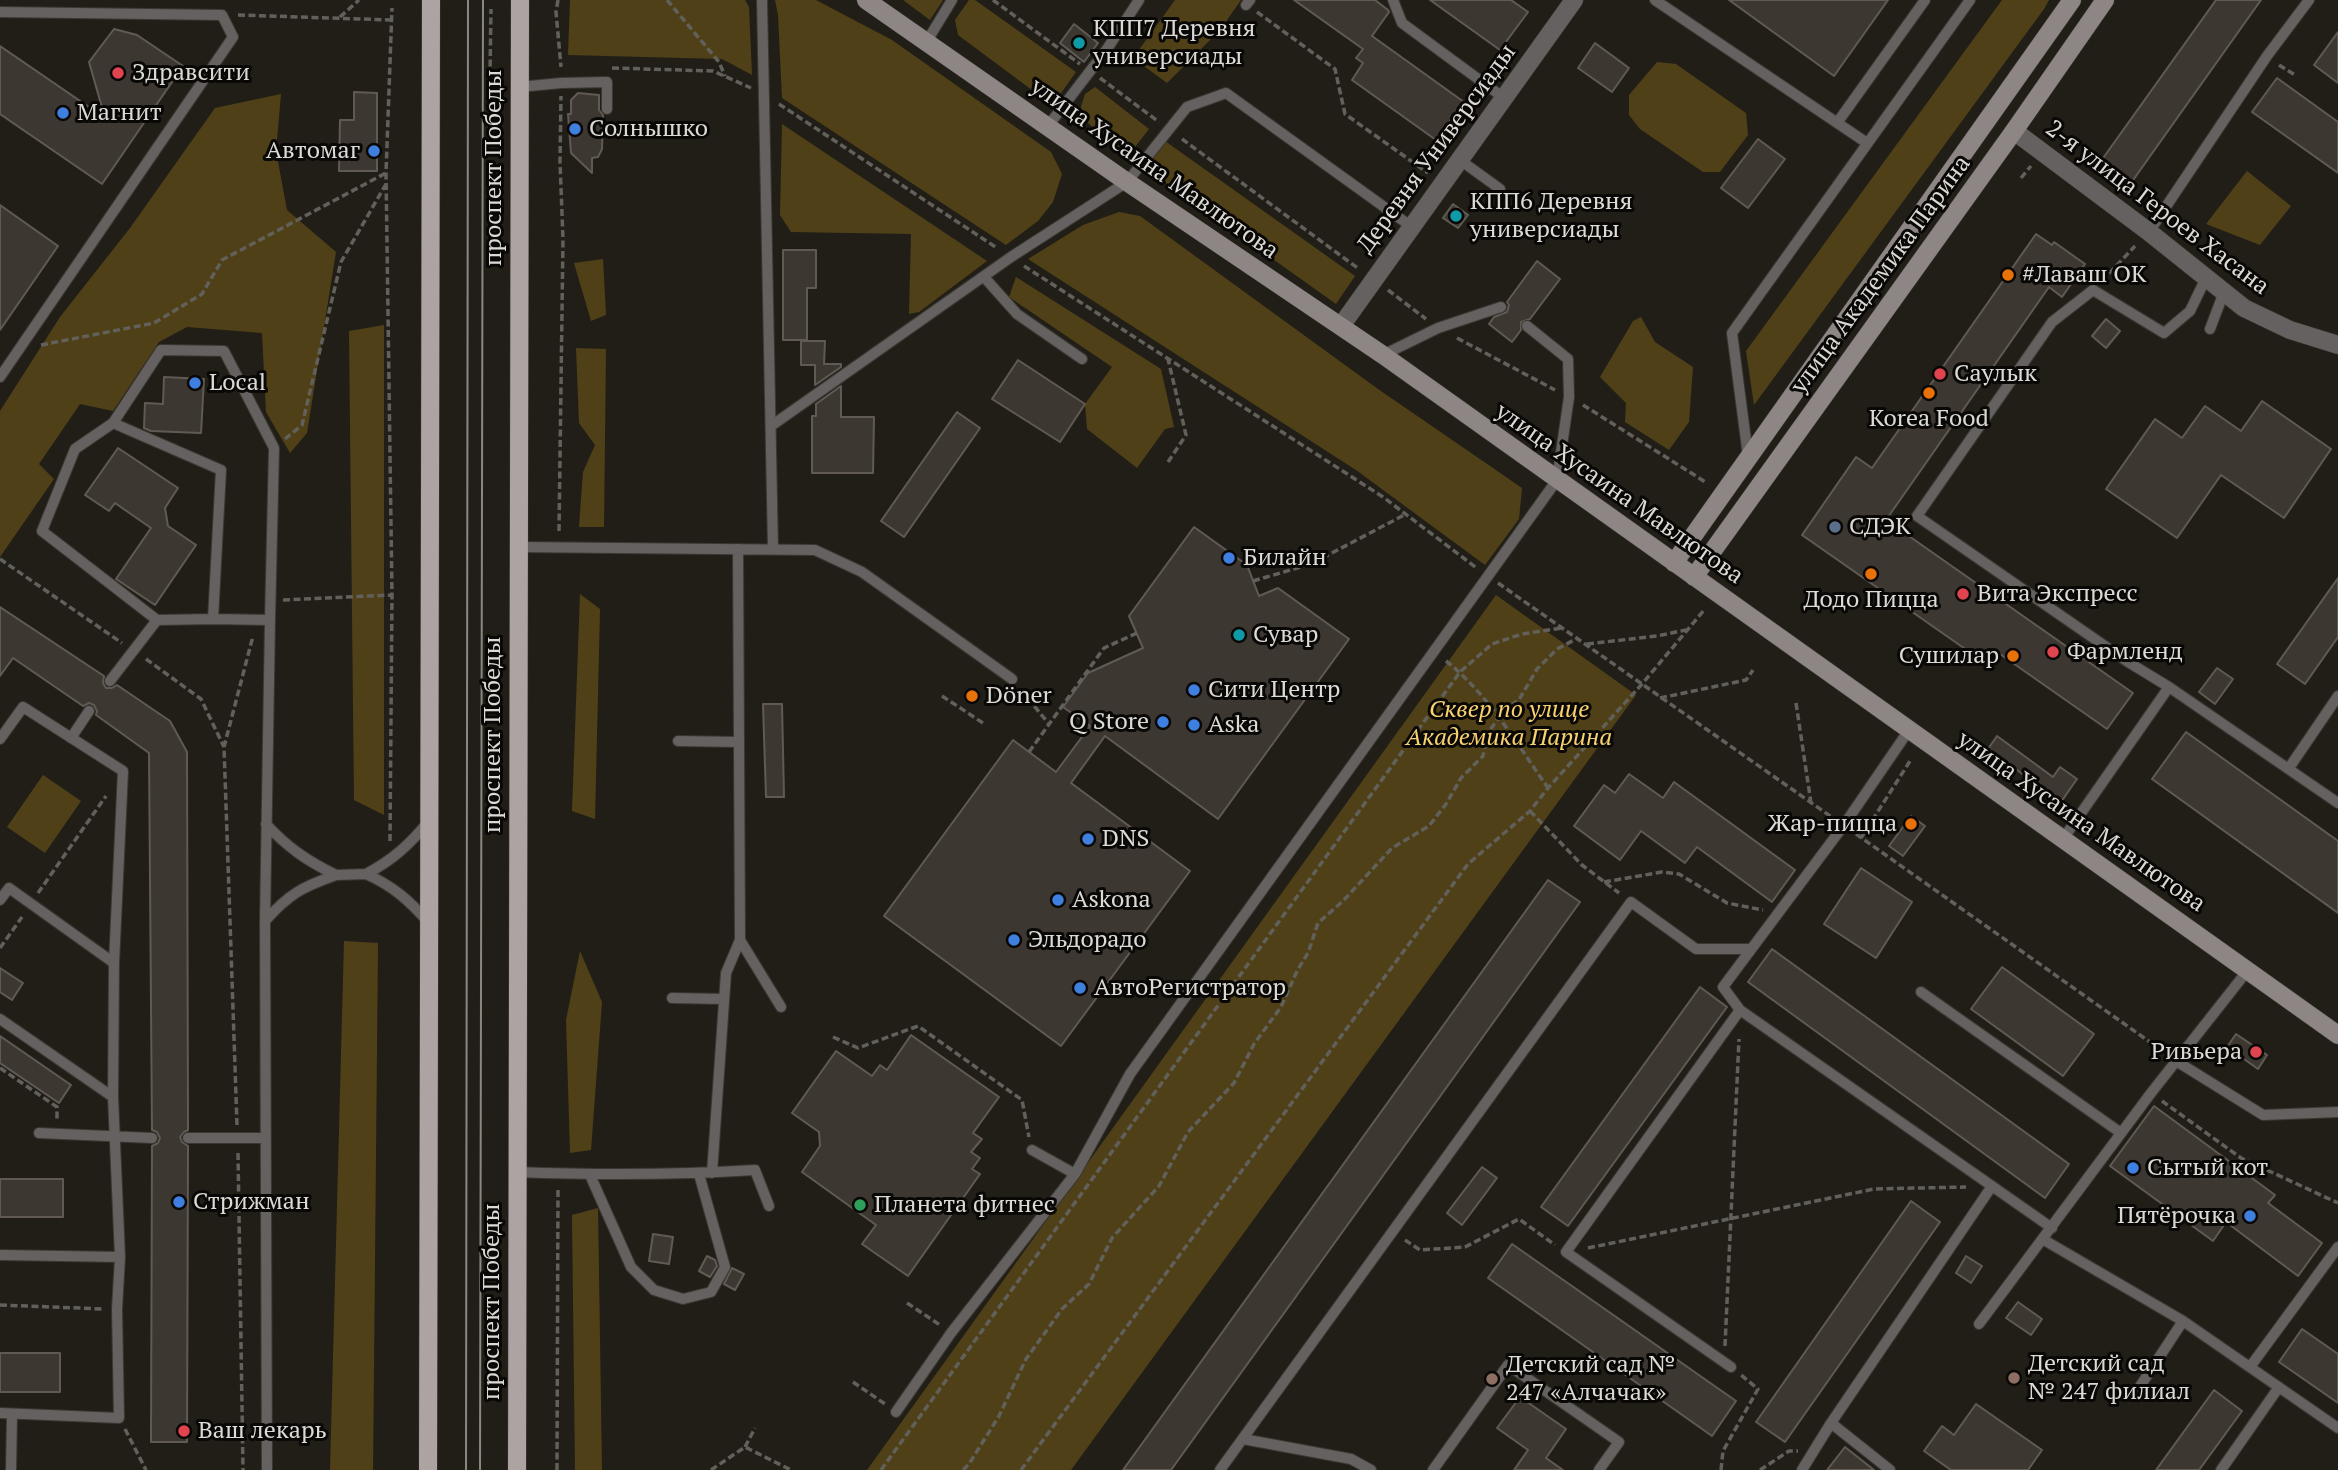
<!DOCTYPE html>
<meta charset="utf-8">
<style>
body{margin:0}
canvas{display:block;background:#211e18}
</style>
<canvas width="2338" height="1470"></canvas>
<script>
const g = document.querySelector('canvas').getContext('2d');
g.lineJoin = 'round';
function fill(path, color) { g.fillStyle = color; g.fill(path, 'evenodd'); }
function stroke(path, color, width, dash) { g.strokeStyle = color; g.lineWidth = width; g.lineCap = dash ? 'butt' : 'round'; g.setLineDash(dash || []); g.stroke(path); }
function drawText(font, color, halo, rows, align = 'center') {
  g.font = font + ' "PT Serif",serif'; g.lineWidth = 6; g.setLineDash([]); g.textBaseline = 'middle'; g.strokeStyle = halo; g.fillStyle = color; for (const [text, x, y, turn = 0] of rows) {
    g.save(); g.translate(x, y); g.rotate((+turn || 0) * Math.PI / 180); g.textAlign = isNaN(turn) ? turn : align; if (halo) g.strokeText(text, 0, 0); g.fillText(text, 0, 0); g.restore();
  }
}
const green = new Path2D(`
 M570 0H745L749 7 752 75 722 59 568 55Z
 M775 0H816L892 40 1051 152 1062 174 1053 202 1038 221 1006 245 782 98 778 15Z
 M903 0H943L930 20Z
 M969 0H975L1076 72 1059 96 1044 99 958 35 955 20Z
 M1175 0H1241L1220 30 1167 83 1133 58Z
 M2002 0H2049L2044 9 1754 405 1746 351Z
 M1657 62 1676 64 1746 113 1748 135 1720 172H1703L1640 129 1629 115V95Z
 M1095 87 1149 129 1128 156 1088 123 1079 113 1085 94Z
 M281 94 276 151 287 210 336 252 307 433 290 453 266 412 262 333 187 327 159 342 113 411 80 404 39 464 54 479 0 557V411L60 317 130 228 215 108Z
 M782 124 987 261 919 312 909 314 911 234 791 232 780 215Z
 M1165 141 1355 276 1336 304 1145 168Z
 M2247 171 2291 206 2260 245 2206 224Z
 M1119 212 1140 216 1378 389 1522 488 1519 519 1485 565 1356 470 1028 259 1083 225Z
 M603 259 606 315 591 321 574 263Z
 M1016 277 1161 369 1174 427 1165 429 1137 468 1087 429 1085 404 1112 367 1009 297Z
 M1641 317 1655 342 1693 367 1689 422 1669 450 1625 422 1626 403 1600 377 1633 321Z
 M384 325V815L354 800 349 331Z
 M576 348 606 349 604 527H579L583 472 595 445 579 423Z
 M580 594 600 609 595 819 572 811Z
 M1496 595 1636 695 1071 1470H867Z
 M43 775 81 801 45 853 7 827Z
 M344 941 378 943 373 1470H330Z
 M580 951 602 1002 591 1150 570 1153 566 1020Z
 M598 1208 602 1470H575L572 1215Z`);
const building = new Path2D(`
 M1294 0H1375L1388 10 1389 12 1372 36 1464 102 1436 140 1352 80 1363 63 1356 58 1363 49Z
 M1430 0H1511L1528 12 1500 50Z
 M1729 0H1888L1834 76Z
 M2216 0H2261L2131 183 2101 161Z
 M1074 24 1098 43 1084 62 1060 43Z
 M114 29 137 35 183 66 102 184 0 114V46L105 118 89 62Z
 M2338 32V83L2314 65Z
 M1595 43 1629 68 1612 92 1578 68Z
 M2277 78 2338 122V173L2252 112Z
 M354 92 377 93V171H339L340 120H354Z
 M578 93 599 95V110L603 115 602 149 598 157 592 158V173L571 153 568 114H571V100Z
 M1758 139 1785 159 1748 208 1721 188Z
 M1453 204 1468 215 1458 228 1443 218Z
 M0 205 58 246 0 330Z
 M2036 234 2052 245 2054 242 2085 264 2062 297 2049 287 1886 520 2133 693 2107 729 2000 654 1991 667 1802 535 1856 457 1872 468Z
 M783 250H816V288H807V340H783Z
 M1537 261 1560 279 1530 319 1521 322V330L1512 342 1489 324 1494 317 1507 312 1509 305 1507 302Z
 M2106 319 2120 331 2106 348 2092 336Z
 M801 341H825L824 364H841V367L815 385V365H801Z
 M1018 360 1085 404 1060 442 992 399Z
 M164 377 204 379 201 433 151 431 144 428 145 403 163 404Z
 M841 386V417H874L873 473H812V416H816V404Z
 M2262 401 2331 449 2284 518 2221 475 2177 538 2106 489 2155 419 2182 438 2205 406 2241 431Z
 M957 412 980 428 904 537 881 521Z
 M118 448 178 488 165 508 168 526 196 545 155 605 116 579 151 528 115 503 109 511 85 495Z
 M1194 527 1247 565 1259 596 1278 588 1349 639 1218 819 1105 736 1071 783 1190 871 1061 1046 884 916 1013 740 1056 772 1090 726 1063 707 1088 673 1143 648 1129 616Z
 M2338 578V637L2305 684 2277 664Z
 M0 607 104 676 103 683 106 688H112L117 685 170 721 187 752 188 1130 184 1132 180 1137 182 1142 188 1146 187 1442H151L152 1146 158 1143 160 1138 157 1132 152 1130 149 753 96 715 97 711 94 705 89 703 83 706 13 658 0 676Z
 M2217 668 2233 679 2215 704 2199 692Z
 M763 704H782L784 797H766Z
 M2186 732 2338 841V913L2152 779Z
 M1997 736 2053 777 2060 767 2077 779 2061 802 1988 749Z
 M1629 774 1663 798 1674 782 1795 870 1772 902 1697 847 1685 863 1641 831 1620 860 1574 826 1604 785 1615 793Z
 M1911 816 1925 826 1903 856 1889 846Z
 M1861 868 1912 902 1876 958 1824 924Z
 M1548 880 1580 902 1171 1470H1123Z
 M1772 949 2069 1164 2045 1198 1748 982Z
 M2002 967 2094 1034 2063 1076 1971 1009Z
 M0 968 23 983 12 1000 0 992Z
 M1700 987 1727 1007 1568 1226 1541 1207Z
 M2236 1034 2267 1055 2258 1069 2227 1047Z
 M911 1035 999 1097 973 1133 982 1139 971 1152 980 1158 972 1169 980 1174 908 1276 862 1244 876 1225 802 1172 820 1146 819 1132 792 1113 836 1051 872 1076 880 1065 887 1070Z
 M0 1036 71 1085 59 1103 0 1063Z
 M2154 1106 2275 1195 2268 1203 2322 1243 2298 1276 2226 1222 2213 1241 2110 1166Z
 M1482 1167 1497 1178 1462 1225 1447 1213Z
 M0 1179H63V1217H0Z
 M1911 1201 1940 1222 1785 1442 1756 1422Z
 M653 1234 673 1237 669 1264 649 1261Z
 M1512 1244 1736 1401 1712 1436 1488 1278Z
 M707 1256 715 1260 717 1266 710 1277 699 1271Z
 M1966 1256 1982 1266 1971 1283 1956 1273Z
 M732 1268 744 1274 735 1290 724 1284Z
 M2018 1302 2042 1319 2031 1335 2006 1318Z
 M2302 1329 2338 1354V1403L2279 1362Z
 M0 1353H60V1392H0Z
 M2214 1390 2242 1411 2226 1433 2199 1470H2156Z
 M1520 1397 1566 1429 1546 1458 1563 1470H1514L1528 1450 1497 1428Z
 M1976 1404 2042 1450 2028 1470H1951L1924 1451 1942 1426 1954 1435Z
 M1845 1447 1874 1470H1827Z`);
const path = new Path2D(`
 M558 0 556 12 561 67
 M667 0 719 62 725 76
 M993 0 1080 64
 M1257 12 1335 69 1345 114 1428 173
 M238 15 391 20
 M340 17 359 0
 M2279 65 2295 75
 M612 68 713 71 751 88
 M1100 78 1159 122
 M779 104 997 248
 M2051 137 2058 126
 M1182 139 1359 269
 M489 140 491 9
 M2021 178 2031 166
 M1024 266 1383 497 1478 569
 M2102 281 2135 246
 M1388 290 1426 319
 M1457 338 1555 390
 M41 345 154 323 202 294 222 260 386 173
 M1583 405 1707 483
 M285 439 302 425 341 262 386 184
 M1168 462 1186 435 1168 359
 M559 531 563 239 560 162 561 96
 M0 559 122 643
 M1253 581 1311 564 1406 514
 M1498 583 1833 818
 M283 600 391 595
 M1587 644 1657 636 1686 630
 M146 659 201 699 224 747
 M1446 661C1488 694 1517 744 1548 788
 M1021 690 1049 724
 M942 696 983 723
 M1660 698 1746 680 1753 670
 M1796 703 1811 803
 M1029 752 1104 648 1137 633
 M1530 811 1582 865 1619 893
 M1856 834 2164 1052
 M1861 838 1910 761
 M390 841 392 595 386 173 392 8
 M1604 882 1662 872 1679 874 1727 903 1763 910
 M38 893 106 796
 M0 948 22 917
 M833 1037 858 1048 918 1026 1022 1100 1029 1137
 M0 1068 57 1107V1120
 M2162 1101 2241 1158 2338 1203
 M237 1125 224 747 253 636
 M238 1153 243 1470
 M1405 1240 1420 1250 1465 1247 1519 1219 1555 1245
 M1588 1248 1874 1189 1966 1187
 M907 1303 940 1325
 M0 1305 104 1309
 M1725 1346 1739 1039
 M853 1382 885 1404
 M125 1429 146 1470
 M745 1447 755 1428
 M557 1470 558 1188
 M711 1470 745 1447 791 1470
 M881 1470 1460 672 1492 644 1522 634 1562 628
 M963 1470 969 1464 999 1416 1026 1359 1062 1309 1089 1284 1112 1238 1159 1186 1188 1132 1234 1083 1254 1044 1281 1007 1297 971 1308 953 1318 923 1343 901 1392 848 1429 826 1446 804 1461 778 1483 756 1488 733 1499 717 1520 698 1537 669 1557 649 1578 638
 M1021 1470 1468 864 1530 811 1548 788 1642 684 1705 609
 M1721 1470 1723 1451 1758 1389 1741 1375
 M1760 1470 1789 1451H1798`);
const lane = new Path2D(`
 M762 0 773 549
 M1393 0 1402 23 1504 98
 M1655 0 1867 143
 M1246 5 1250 0
 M0 12 222 15 233 37 0 377
 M927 41 952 0
 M519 87 561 83 607 82V109
 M1837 123 1925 0
 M1048 126 1107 49 1139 0
 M1460 160 1500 189
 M2149 232 2267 56 2309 0
 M984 277 1017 314 1082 359
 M2206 278 2190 311 2164 333 2093 290 2052 322 1917 516 2128 662 2169 687 2338 803
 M2210 329 2224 292
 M1383 355 1438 328 1501 307
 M113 423 221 470 213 619 157 620 42 531 75 449Z
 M113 423 161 350 224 351 274 448 270 620
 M771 426 1011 257 1127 182 1187 107 1226 93 1412 227
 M1748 456 1732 333 1970 0
 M518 547 815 550 862 572 1012 679
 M213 619 270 620 265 921 267 1470
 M110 681 157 620
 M1909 730 1844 825 1723 987 1740 1010 2052 1228
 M71 738 89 711
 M0 739 23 707 123 771 114 963 113 1097 120 1257 117 1309 119 1418 0 1413
 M678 741 739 742
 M2289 768 2338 696
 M2063 839 2169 687
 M336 875 366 874
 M0 900 9 888 114 963
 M265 921C289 894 302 887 336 875 307 861 287 847 266 824
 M429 923C410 901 393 886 366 874 393 860 410 844 429 821
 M740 940 781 1007
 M1921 992 2121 1133
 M672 998 724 999
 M0 1019 113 1097
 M2176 1061 2263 1115 2338 1112
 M39 1133 152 1138
 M188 1138H265
 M1032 1150 1075 1174
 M517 1172C597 1175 676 1175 755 1170L769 1206
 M712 1173 726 973 740 940 738 549
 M590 1175 631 1267 654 1290 683 1299 711 1292 725 1267 699 1174
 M2044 1240 2183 1321 2338 1428
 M0 1255 120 1257
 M1979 1324 2151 1093 2248 970
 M1731 1367 1566 1252 1740 1010
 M2250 1367 2338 1247
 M2139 1388 2183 1321
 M896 1412 951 1333 1075 1174 1130 1074 1557 480 1569 397 1568 359 1527 326
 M1831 1423 1890 1470
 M1243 1439 1351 1459 1371 1470
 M11 1470 12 1414
 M1220 1470 1631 902 1696 949H1751
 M1433 1470 1508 1365 1619 1442 1599 1470
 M1802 1470 1831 1423 1992 1186
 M2221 1470 2279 1387`);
const street = new Path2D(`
 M2014 131 2149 232 2244 308 2290 330 2338 345
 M1341 326 1574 0`);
const secondary = new Path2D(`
 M866 0 1127 182 1383 355 2338 1035
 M1674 563 2072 0
 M1694 577 2014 131 2105 0`);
const primary = new Path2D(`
 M428 1470 431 0
 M517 1470 520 0`);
const tram = new Path2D(`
 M466 1470 468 0
 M480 1470 483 0`);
const markers = [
 [1079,43,7,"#0f9aa8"],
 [118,73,7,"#e0444e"],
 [63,113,7,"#3f7fe0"],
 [575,129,7,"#3f7fe0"],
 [374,151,7,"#3f7fe0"],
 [1456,216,7,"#0f9aa8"],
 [2008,275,7,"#e8710a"],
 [1940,374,7,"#e0444e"],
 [195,383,7,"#3f7fe0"],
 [1929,393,7,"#e8710a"],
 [1835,527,7,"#5c6f8a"],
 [1229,558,7,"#3f7fe0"],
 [1871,574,7,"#e8710a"],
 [1963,594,7,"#e0444e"],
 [1239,635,7,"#0f9aa8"],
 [2053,652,7,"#e0444e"],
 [2013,656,7,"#e8710a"],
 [1194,690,7,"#3f7fe0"],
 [972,696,7,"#e8710a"],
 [1163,722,7,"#3f7fe0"],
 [1194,725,7,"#3f7fe0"],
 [1911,824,7,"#e8710a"],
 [1088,839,7,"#3f7fe0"],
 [1058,900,7,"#3f7fe0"],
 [1014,940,7,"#3f7fe0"],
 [1080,988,7,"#3f7fe0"],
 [2256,1052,7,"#e0444e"],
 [2133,1168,7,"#3f7fe0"],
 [179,1202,7,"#3f7fe0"],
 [860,1205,7,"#2e9e5b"],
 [2250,1216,7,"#3f7fe0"],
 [2014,1378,7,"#8d6e63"],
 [1492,1379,7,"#8d6e63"],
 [184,1431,7,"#e0444e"]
];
const poiNames = [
 ["КПП7 Деревня",1093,29],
 ["универсиады",1093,57],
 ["Здравсити",132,73],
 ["Магнит",77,113],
 ["Солнышко",589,129],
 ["Автомаг",360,151,"right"],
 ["КПП6 Деревня",1470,202],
 ["универсиады",1470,230],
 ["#Лаваш ОК",2022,275],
 ["Саулык",1954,374],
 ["Local",209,383],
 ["Korea Food",1929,419,"center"],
 ["СДЭК",1849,527],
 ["Билайн",1243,558],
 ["Вита Экспресс",1977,594],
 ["Додо Пицца",1871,600,"center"],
 ["Сувар",1253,635],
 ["Фармленд",2067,652],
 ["Сушилар",1999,656,"right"],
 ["Сити Центр",1208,690],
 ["Döner",986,696],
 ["Q Store",1149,722,"right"],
 ["Aska",1208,725],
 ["Жар-пицца",1897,824,"right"],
 ["DNS",1102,839],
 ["Askona",1072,900],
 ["Эльдорадо",1028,940],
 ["АвтоРегистратор",1094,988],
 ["Ривьера",2242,1052,"right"],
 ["Сытый кот",2147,1168],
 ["Стрижман",193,1202],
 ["Планета фитнес",874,1205],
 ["Пятёрочка",2236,1216,"right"],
 ["Детский сад",2028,1364],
 ["№ 247 филиал",2028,1392],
 ["Детский сад №",1506,1365],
 ["247 «Алчачак»",1506,1393],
 ["Ваш лекарь",198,1431]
];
const streetNames = [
 ["Деревня Универсиады",1437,149,-54],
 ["проспект Победы",494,168,-90],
 ["улица Хусаина Мавлютова",1154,169,35],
 ["2-я улица Героев Хасана",2157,208,37],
 ["улица Академика Парина",1881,275,-54],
 ["улица Хусаина Мавлютова",1619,494,35],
 ["проспект Победы",493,735,-90],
 ["улица Хусаина Мавлютова",2081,822,35],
 ["проспект Победы",492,1302,-90]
];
const parkNames = [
 ["Сквер по улице",1509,710],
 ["Академика Парина",1509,738]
];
fill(green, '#4f4017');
fill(building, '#3d3731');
stroke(building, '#615a54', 2);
stroke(lane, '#3b3832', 12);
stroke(street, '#3b3832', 19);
stroke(secondary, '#3b3832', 19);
stroke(primary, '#3b3832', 19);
stroke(path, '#62605a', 3.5, [7, 3.5]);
stroke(lane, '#656160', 10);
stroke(street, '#656160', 18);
stroke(secondary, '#8d8685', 18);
stroke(primary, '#ada3a2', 18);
stroke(tram, '#898882', 2);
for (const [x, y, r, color] of markers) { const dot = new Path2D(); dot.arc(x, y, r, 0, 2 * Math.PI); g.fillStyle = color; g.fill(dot); stroke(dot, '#0a0806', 2.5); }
drawText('24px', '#dbdad5', '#0a0806', poiNames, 'left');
drawText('24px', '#dbdad5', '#0a0806', streetNames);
drawText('italic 24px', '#f9d270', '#0a0806', parkNames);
</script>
